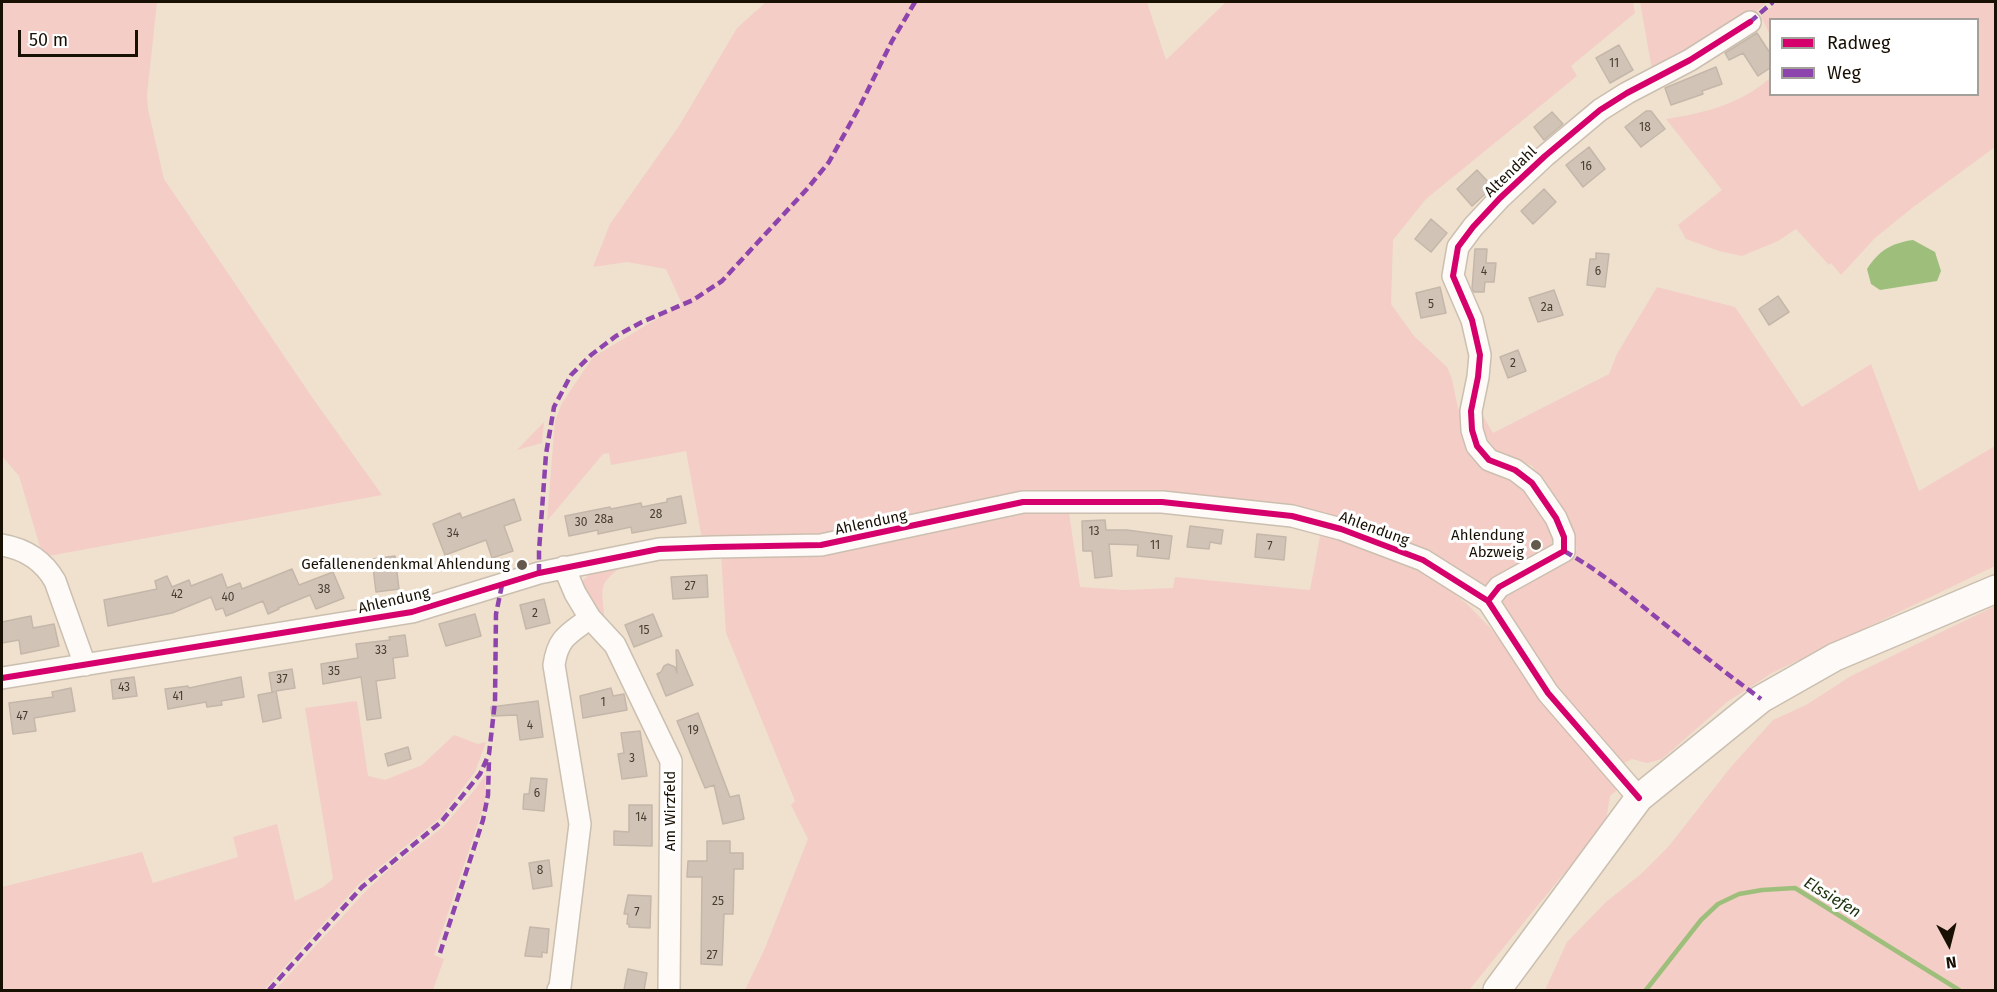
<!DOCTYPE html>
<style>
body{margin:0}
#map{position:relative;width:1997px;height:992px;overflow:hidden;background:#efe1ce;font-family:"Fira Sans",sans-serif}
canvas{display:block}
.frame{position:absolute;inset:0;border:3px solid #191004;pointer-events:none}
.legend{position:absolute;left:1769px;top:18px;width:210px;height:78px;box-sizing:border-box;background:#fff;border:2px solid #a39f9b;margin:0;padding:8px 10px;list-style:none;font-size:18px;color:#191004}
.legend li{display:flex;align-items:center;gap:12px;height:30px}
.legend b{width:30px;border:2px solid #a39f9b}
.north{position:absolute;left:1919px;top:914px;width:60px;height:60px;-webkit-text-stroke:4px #fff;paint-order:stroke;rotate:173deg;font-size:16px;font-weight:700;line-height:24px;text-align:center;color:#191004}
.north::after{content:'';display:block;margin:auto;width:21px;height:27px;background:#191004;clip-path:polygon(50% 0,100% 100%,50% 72%,0 100%)}
.scale{position:absolute;left:18px;top:30px;width:120px;height:27px;box-sizing:border-box;border:3px solid #191004;border-top:0;padding-left:8px;font-size:18px;line-height:21px;white-space:nowrap;color:#191004;-webkit-text-stroke:4px #fff;paint-order:stroke}
</style>
<div id="map">
<canvas width="1997" height="992"></canvas>
<div class="frame"></div>
<ul class="legend">
<li><b style="height:8px;background:#d6006c"></b>Radweg</li>
<li><b style="height:8px;background:#8e44ad"></b>Weg</li>
</ul>
<div class="north">N</div>
<div class="scale">50 m</div>
</div>
<script>
const g = document.querySelector('canvas').getContext('2d');
g.lineJoin = 'round';
function fill(path, color) { g.fillStyle = color; g.fill(path, 'evenodd'); }
function stroke(path, color, width, dash) { g.strokeStyle = color; g.lineWidth = width; g.lineCap = dash ? 'butt' : 'round'; g.setLineDash(dash || []); g.stroke(path); }
function drawText(font, color, halo, rows, align = 'center') {
  g.font = font + ' "Fira Sans",sans-serif'; g.lineWidth = 6; g.setLineDash([]); g.textBaseline = 'middle'; g.strokeStyle = halo; g.fillStyle = color; for (const [text, x, y, turn = 0] of rows) {
    g.save(); g.translate(x, y); g.rotate((+turn || 0) * Math.PI / 180); g.textAlign = isNaN(turn) ? turn : align; if (halo) g.strokeText(text, 0, 0); g.fillText(text, 0, 0); g.restore();
  }
}
const green = new Path2D(`
 M2 2H157L147 95 148 109 164 179 314 400 382 495 43 557 19 476 2 456Z
 M766 2H1147L1166 60 1226 2H1633L1635 13 1571 66 1577 76 1426 199 1393 240 1391 304 1414 336 1447 367 1452 379 1458 409H1463L1470 457 1481 467 1531 488 1554 539 1552 549 1488 587 1482 588 1386 536 1327 513 1152 493 817 538 702 539 686 451 611 465 609 453 603 454 547 521 555 421 562 403 593 357 682 304 666 269 627 262 593 267 610 224 679 126 737 28Z
 M1640 2H1767L1748 19 1653 75Z
 M1778 2H1995V147L1912 208 1875 238 1841 275 1831 263 1829 265 1796 229 1778 241 1742 256 1719 251 1686 239 1678 225 1722 190 1666 119C1705 113 1741 104 1770 78V94H1978V20H1770V35L1761 16Z
 M1657 287 1735 307 1802 407 1871 364 1919 491 1995 446V566L1772 673 1727 702 1662 759 1647 763 1632 759 1624 763 1547 677 1502 605 1504 598 1515 585 1577 548 1552 492 1532 466 1496 450 1485 436 1475 409 1476 404 1493 433 1609 374 1617 354Z
 M544 422 542 443 517 450Z
 M1024 510 1069 513 1080 587 1125 590 1173 588 1175 577 1310 590 1321 531 1387 552 1441 582 1468 605 1493 631 1615 785 1616 791 1610 796 1604 832 1561 877 1469 990H745L765 948 808 839 791 805 795 801 726 633 721 553Z
 M631 560C598 584 601 581 605 620 599 611 590 603 584 594 572 571 617 564 631 560Z
 M1995 606V990H1545L1567 942 1606 902 1641 874 1669 846 1730 768 1773 720 1806 705 1851 676Z
 M357 701 368 776 385 780 422 765 454 735 478 744 486 742 475 772 440 818 359 884 264 990H2V887L142 852 153 883 238 857 233 837 277 824 295 901 323 887 333 879 305 708Z
 M486 774 485 802 434 955 444 959 433 990H275L365 892 390 868 444 826 477 787Z`);
const water = new Path2D(`
 M1913 240 1935 252 1941 271 1937 281 1880 290 1871 284 1867 269C1879 250 1892 243 1913 240Z`);
const stream = new Path2D(`
 M1646 990 1701 920 1718 904 1739 894 1762 890 1795 888 1959 990`);
const building = new Path2D(`
 M1757 33 1770 53V68L1758 76 1743 53 1729 60 1725 53Z
 M1619 45 1633 70 1610 83 1596 58Z
 M1716 67 1722 84 1702 91 1703 94 1671 105 1665 88Z
 M1646 111H1651L1665 129 1641 147 1625 127Z
 M1552 112 1563 124 1544 140 1534 127Z
 M1589 147 1605 169 1583 187 1566 165Z
 M1477 170 1493 187 1472 206 1457 189Z
 M1544 189 1556 202 1533 224 1521 211Z
 M1431 219 1447 233 1431 252 1415 239Z
 M1475 249H1487L1486 263H1496L1494 282H1485L1484 292H1474L1472 289Z
 M1596 253 1609 254 1605 287 1587 285 1590 259H1596Z
 M1440 287 1446 313 1421 318 1416 293Z
 M1554 290 1563 315 1538 322 1529 298Z
 M1778 296 1789 312 1769 325 1759 309Z
 M1518 350 1526 371 1508 378 1500 357Z
 M681 496 686 523 632 533 631 527 598 534V530L569 536 565 516 610 507 611 509 641 503 642 507 667 502V499Z
 M514 499 521 520 504 526 513 551 492 558 486 540 445 555 433 524 460 513 462 518Z
 M1105 520 1106 530H1127L1172 536 1169 559 1137 556 1138 545 1109 544 1112 576 1095 578 1092 551H1083L1082 521Z
 M1190 526 1223 530 1221 544 1210 542 1209 549 1187 547Z
 M1257 534 1286 537 1284 560 1255 557Z
 M395 556 399 589 376 592 372 559Z
 M292 569 299 585 333 572 344 598 316 609 310 595 278 608 279 609 268 614 263 601 226 616 223 608 216 610 211 597 172 613 108 626 104 600 157 589 155 581 167 576 172 587 189 580 191 586 222 574 227 588 240 583 242 589Z
 M707 575 708 597 673 599 671 577Z
 M544 599 550 623 526 629 520 605Z
 M475 614 481 636 446 646 439 624Z
 M653 614 662 636 634 647 625 625Z
 M31 616 33 628 54 624 59 646 21 654 19 640 2 643V622Z
 M405 635 408 656 393 658 395 678 376 681 381 718 367 720 361 677 323 684 321 664 358 658 356 644 390 640 389 637Z
 M676 650H678L693 685 666 696 657 674 661 672 664 666 668 664 675 667 677 673Z
 M292 669 295 688 276 691 281 718 263 722 258 695 274 692H272L269 673Z
 M134 677 137 696 113 699 111 680Z
 M241 677 244 697 221 701 222 705 207 707 206 702 168 709 165 689 188 686 189 688Z
 M71 688 75 711 34 718 36 731 13 734 9 703 53 697 52 692Z
 M611 688 613 696 624 694 627 710 583 718 580 696Z
 M538 701 543 737 520 740 517 715 492 716 491 707Z
 M698 713 730 797 739 795 744 819 723 824 714 785 705 788 677 721Z
 M640 731 647 776 622 779 618 754 624 753 621 733Z
 M408 747 411 759 388 766 385 754Z
 M531 778 547 779 544 811 523 809 524 794H529Z
 M629 805H652V846L614 845V831L629 832Z
 M707 841H730V853H743V869H734L733 914H724L722 965 701 964 702 877H687L688 861H707Z
 M549 860 552 886 533 889 529 863Z
 M628 895 651 896 650 928 629 927V924H627L628 914H624Z
 M530 927 549 929 547 953 542 952V957L525 956Z
 M628 969 647 973 644 990H624Z`);
const minor = new Path2D(`
 M2 545C25 549 43 560 55 581L85 665
 M564 567 575 593 590 618 615 645 671 761 669 990
 M1488 601 1499 587 1564 551V537L1556 518 1532 483 1515 470 1489 460 1477 446 1472 430 1471 411 1478 377 1480 355 1472 320 1453 276 1458 247 1473 227 1500 198 1545 156 1600 110 1627 93 1690 60 1750 22
 M2 678 412 612 539 573 659 549 714 547 821 545 1023 502H1162L1292 516 1341 529 1423 560 1488 601 1548 693 1639 798
 M558 990 560 987 580 824 554 665C558 637 569 634 590 618`);
const major = new Path2D(`
 M1497 990 1639 798 1761 699 1835 657 1996 589`);
const quiet = new Path2D(`
 M1750 22 1773 2
 M1564 551C1600 571 1630 596 1662 622 1694 648 1727 674 1761 699
 M539 573V551L546 454 554 407 571 375 591 355 616 336 642 322 693 300 722 281 807 189 829 162 861 104 892 41 915 2
 M440 953 483 820 488 795 489 760
 M269 990 362 887 441 822 480 774 489 754 495 702 496 614 502 585`);
const cycleway = new Path2D(`
 M1488 601 1499 587 1564 551V537L1556 518 1532 483 1515 470 1489 460 1477 446 1472 430 1471 411 1478 377 1480 355 1472 320 1453 276 1458 247 1473 227 1500 198 1545 156 1600 110 1627 93 1690 60 1750 22
 M2 678 412 612 539 573 659 549 714 547 821 545 1023 502H1162L1292 516 1341 529 1423 560 1488 601 1548 693 1639 798`);
const markers = [
 [1536,545,6,"#64594b"],
 [522,565,6,"#64594b"]
];
const numberNames = [
 ["11",1614,64],
 ["18",1645,128],
 ["16",1586,167],
 ["4",1484,272],
 ["6",1598,272],
 ["5",1431,305],
 ["2a",1547,308],
 ["2",1513,364],
 ["28",656,515],
 ["28a",604,520],
 ["30",581,523],
 ["13",1094,532],
 ["34",453,534],
 ["11",1155,546],
 ["7",1270,547],
 ["27",690,587],
 ["38",324,590],
 ["42",177,595],
 ["40",228,598],
 ["2",535,614],
 ["15",644,631],
 ["33",381,651],
 ["35",334,672],
 ["37",282,680],
 ["43",124,688],
 ["41",178,697],
 ["1",603,703],
 ["47",22,717],
 ["4",530,726],
 ["19",693,731],
 ["3",632,759],
 ["6",537,794],
 ["14",641,818],
 ["8",540,871],
 ["25",718,902],
 ["7",637,913],
 ["27",712,956]
];
const streetNames = [
 ["Altendahl",1511,172,-44],
 ["Ahlendung",871,523,-12],
 ["Ahlendung",1374,529,20],
 ["Ahlendung",394,601,-13],
 ["Am Wirzfeld",671,811,-90]
];
const poiNames = [
 ["Ahlendung",1524,536],
 ["Abzweig",1524,553],
 ["Gefallenendenkmal Ahlendung",510,565]
];
const waterNames = [
 ["Elssiefen",1832,898,31]
];
fill(green, '#f4cdc6');
fill(water, '#9ebf7b');
stroke(stream, '#9ebf7b', 4.5);
fill(building, '#d1c4b7');
stroke(building, '#c4b7aa', 1.5);
stroke(minor, '#cbbfb0', 24);
stroke(major, '#cbbfb0', 30);
stroke(minor, '#fdfaf8', 21);
stroke(major, '#fdfaf8', 27);
stroke(quiet, '#8e44ad', 4.5, [9, 4.5]);
stroke(cycleway, '#d6006c', 6);
for (const [x, y, r, color] of markers) { const dot = new Path2D(); dot.arc(x, y, r, 0, 2 * Math.PI); g.fillStyle = color; g.fill(dot); stroke(dot, '#fff', 2); }
drawText('12px', '#473d31', null, numberNames);
drawText('15px', '#191004', '#fff', streetNames);
drawText('15px', '#191004', '#fff', poiNames, 'right');
drawText('italic 16px', '#1c310c', '#fff', waterNames);
</script>
